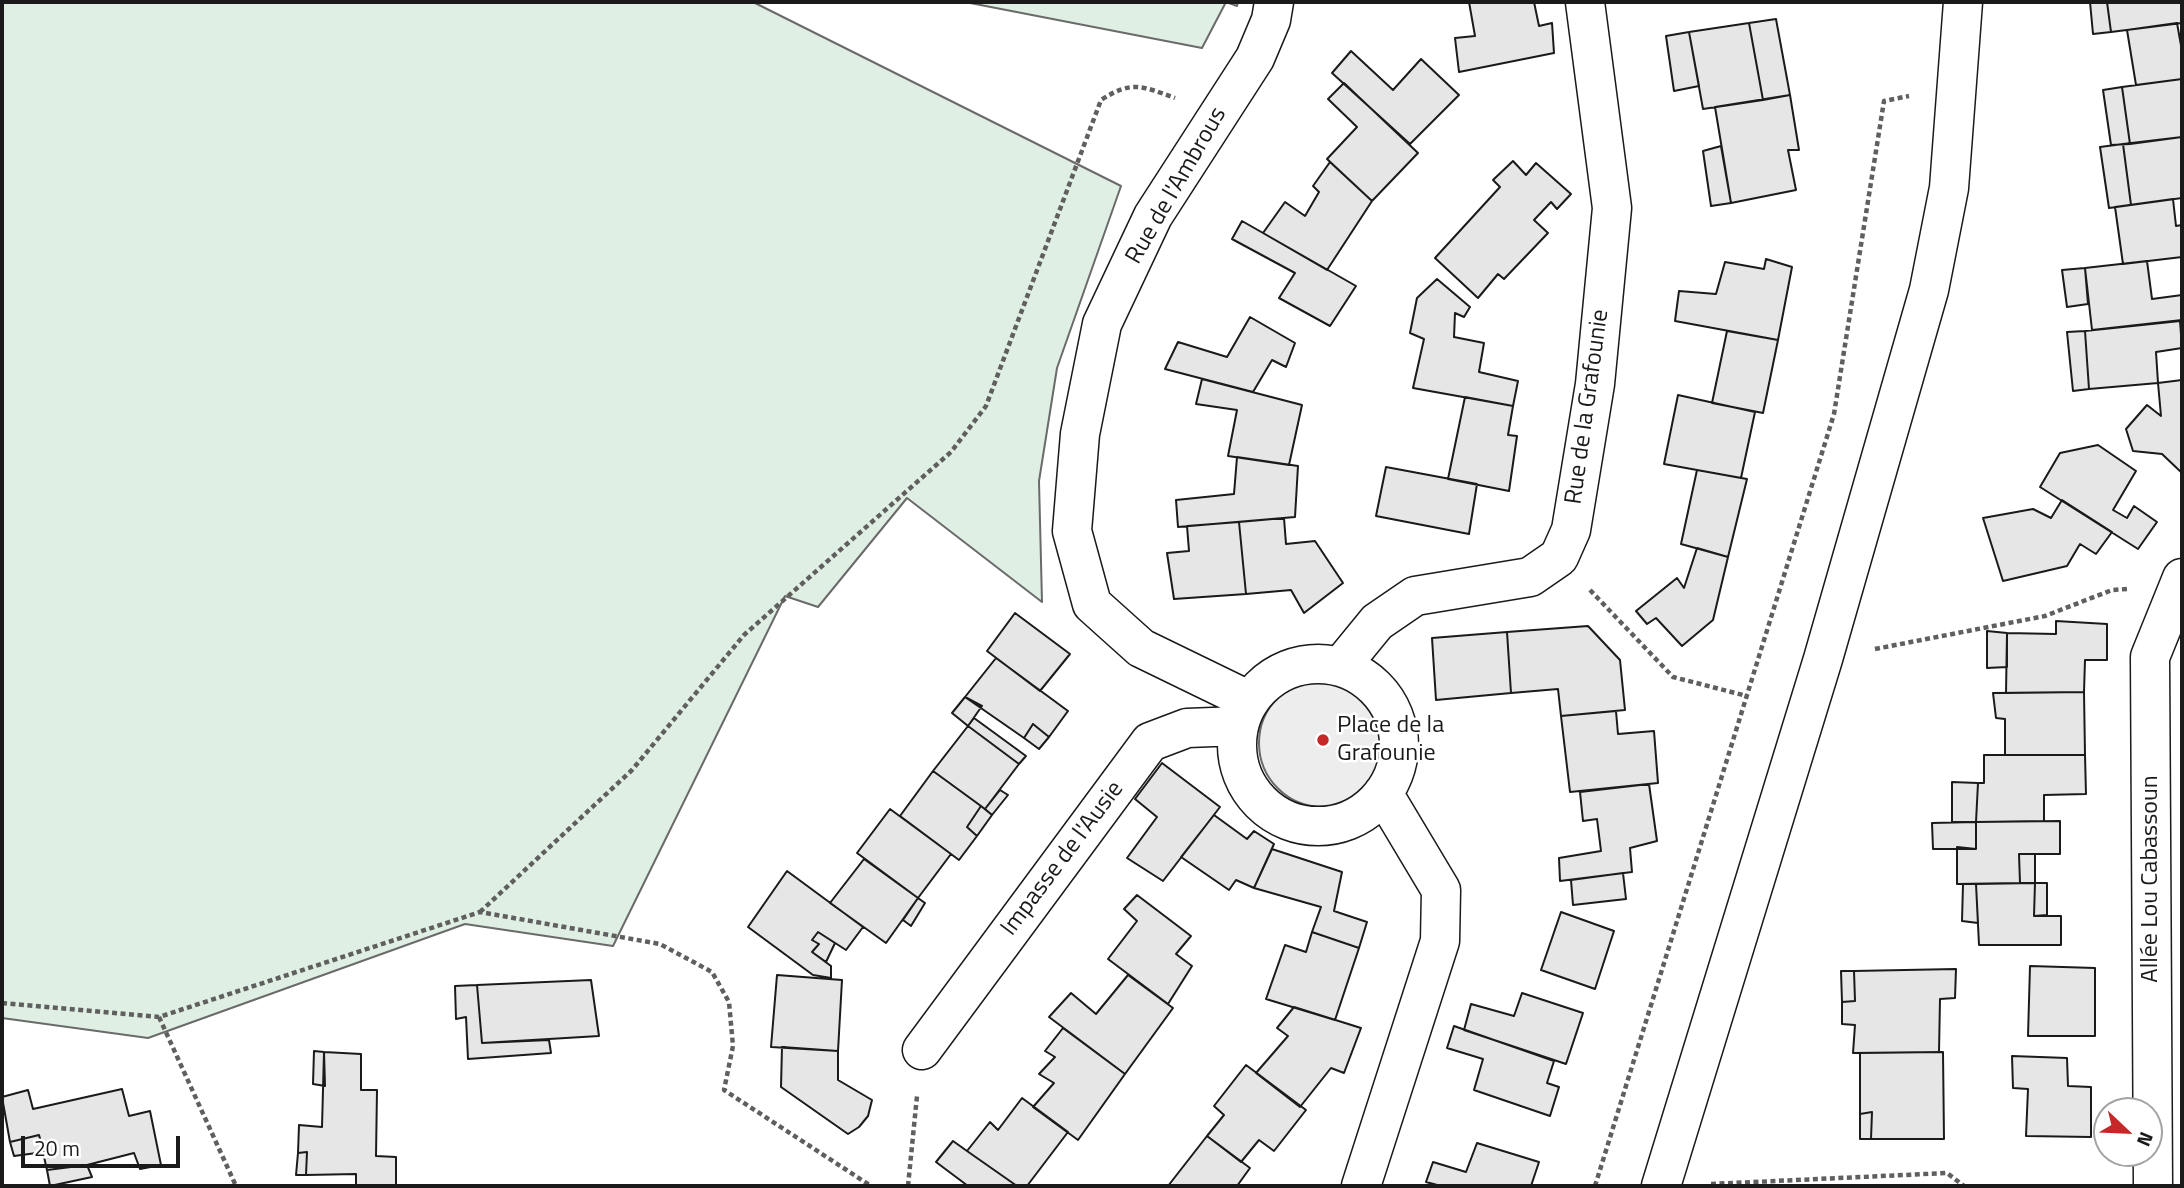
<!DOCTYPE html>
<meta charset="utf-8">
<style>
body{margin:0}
#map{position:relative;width:2184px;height:1188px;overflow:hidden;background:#fff;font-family:"Titillium Web",sans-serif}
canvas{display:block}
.frame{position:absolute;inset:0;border:4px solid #1a1a1a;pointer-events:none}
.north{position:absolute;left:2093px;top:1097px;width:70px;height:70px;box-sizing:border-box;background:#fff;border:2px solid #a3a3a3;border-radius:50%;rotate:113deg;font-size:19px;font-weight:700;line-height:28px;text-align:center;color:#1a1a1a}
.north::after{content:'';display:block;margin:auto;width:24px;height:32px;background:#c62828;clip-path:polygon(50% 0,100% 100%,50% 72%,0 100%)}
.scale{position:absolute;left:21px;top:1136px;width:159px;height:32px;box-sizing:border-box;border:4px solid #1a1a1a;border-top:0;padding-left:9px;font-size:21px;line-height:24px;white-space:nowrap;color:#1a1a1a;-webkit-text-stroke:5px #fff;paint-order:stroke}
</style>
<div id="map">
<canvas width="2184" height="1188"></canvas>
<div class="frame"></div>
<div class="north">N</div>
<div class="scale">20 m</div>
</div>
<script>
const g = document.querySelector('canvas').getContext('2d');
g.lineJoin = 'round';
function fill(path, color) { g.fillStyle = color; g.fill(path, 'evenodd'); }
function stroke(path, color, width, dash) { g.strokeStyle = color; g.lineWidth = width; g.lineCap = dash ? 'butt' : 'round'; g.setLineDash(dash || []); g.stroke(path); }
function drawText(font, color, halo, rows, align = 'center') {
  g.font = font + ' "Titillium Web",sans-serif'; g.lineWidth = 5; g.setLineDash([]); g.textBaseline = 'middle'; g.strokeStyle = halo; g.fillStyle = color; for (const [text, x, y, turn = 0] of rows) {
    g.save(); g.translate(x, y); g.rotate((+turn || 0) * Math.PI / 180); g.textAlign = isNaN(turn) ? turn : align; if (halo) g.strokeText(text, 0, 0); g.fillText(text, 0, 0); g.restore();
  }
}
const green = new Path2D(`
 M2 2H753L1121 186 1057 368 1039 481 1042 602 907 498 818 607 785 596 613 946 465 924 148 1038 2 1018Z
 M965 2H1238L1237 6 1226 2 1202 48Z`);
const parking = new Path2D(`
 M1259 743a64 64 0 1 1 128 0a64 64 0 1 1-128 0Z`);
const building = new Path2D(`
 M1469 2H1534L1539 26 1552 23 1554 53 1459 72 1455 38 1475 36Z
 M2090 2H2107L2111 32 2093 34Z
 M2107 2H2182V23L2111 32Z
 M1776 19 1790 95 1763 100 1749 23Z
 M1749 23 1763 100 1703 109 1689 32Z
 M2177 23 2182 51V79L2136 85 2127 30Z
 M1689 32 1699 86 1674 91 1666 36Z
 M1351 51 1393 90 1421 59 1459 95 1410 144 1332 73Z
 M2182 79V137L2130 144 2122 87Z
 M1344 83 1418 153 1372 201 1327 159 1357 127 1328 99Z
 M2122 87 2130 144 2111 145 2103 90Z
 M1790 95 1799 150H1788L1796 190 1731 203 1715 107Z
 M2182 137V198L2131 205 2123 144Z
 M2123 144 2131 205 2109 208 2100 147Z
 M1721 146 1731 203 1711 206 1703 151Z
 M1513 161 1526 175 1536 163 1571 194 1557 209 1551 202 1534 220 1548 233 1504 279 1498 274 1478 298 1435 258 1500 187 1493 180Z
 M1330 162 1372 201 1327 270 1263 233 1285 202 1305 216 1319 192 1313 186Z
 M2173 199 2176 226 2182 225V257L2123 264 2115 207Z
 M1242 221 1356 286 1330 326 1279 298 1295 273 1232 239Z
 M1766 259 1792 267 1778 340 1675 321 1679 291 1716 294 1725 262 1764 269Z
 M2147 261 2152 299 2182 295V320L2092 330 2085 268Z
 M2085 268 2088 304 2067 307 2062 270Z
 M1437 279 1470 307 1464 317 1455 313 1454 337 1484 343 1479 372 1518 381 1513 406 1413 388 1424 339 1410 333 1417 298Z
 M1250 317 1295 343 1286 367 1272 360 1253 392 1165 369 1178 342 1227 357Z
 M2180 321 2182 348 2156 352 2158 383 2089 389 2085 331Z
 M1727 331 1778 340 1763 413 1712 403Z
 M2085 331 2089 389 2073 391 2067 332Z
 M1202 379 1302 405 1289 465 1228 456 1237 410 1196 404Z
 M2182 380V473L2162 454 2133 451 2126 429 2147 405 2161 416 2158 383Z
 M1678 395 1755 412 1741 478 1664 464Z
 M1465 397 1513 406 1508 435 1517 436 1509 491 1448 479Z
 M2098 445 2136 471 2113 510 2127 518 2134 506 2157 522 2138 549 2040 487 2060 453Z
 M1237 457 1298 466 1295 517 1178 527 1176 500 1234 494Z
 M1386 467 1477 484 1469 534 1376 516Z
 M1697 470 1747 479 1728 557 1681 544Z
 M2062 500 2112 532 2096 554 2080 544 2067 566 2003 581 1983 518 2033 509 2051 518Z
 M1284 518 1286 544 1315 541 1343 583 1304 613 1291 590 1246 594 1239 522Z
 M1239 522 1246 594 1174 599 1167 553 1189 551 1187 526Z
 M1697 548 1728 557 1713 620 1682 646 1656 618 1647 624 1636 611 1677 578 1684 588Z
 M1015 613 1070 654 1040 691 987 651Z
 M2056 621 2107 624V660H2085L2084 692 2006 693 2007 633 2056 634Z
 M1588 626 1620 660 1625 710 1561 716 1558 689 1511 693 1507 632Z
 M1987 631 2007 633V667L1987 668Z
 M1507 632 1511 693 1436 700 1432 638Z
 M996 658 1068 711 1049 737 1033 724 1024 738 965 697Z
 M2084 692 2085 755H2005V719L1996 718 1993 693Z
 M965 697 982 706 968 726 952 713Z
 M1616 711 1618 734 1654 731 1658 783 1570 792 1561 716Z
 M974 718 1026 756 1019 764 968 726Z
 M1033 724 1049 737 1039 749 1024 738Z
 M968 726 1019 764 985 809 933 771Z
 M1984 755H2085L2086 794 2044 795V821L1976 822 1978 783H1984Z
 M1162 763 1220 807 1163 881 1127 858 1157 817 1135 799Z
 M933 771 981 806 967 827 977 836 959 860 900 816Z
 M1952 782 1978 783 1976 822H1952Z
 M1649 784 1657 841 1630 848 1632 872 1560 881 1559 858 1601 851 1597 819 1583 821 1580 792Z
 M1000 790 1008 795 992 815 985 809Z
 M981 806 992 815 977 836 967 827Z
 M890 809 951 854 918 898 857 853Z
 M1214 815 1247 839 1254 831 1274 844 1254 888 1236 880 1229 890 1181 857Z
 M2060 821V854H2019L2020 883 1957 884V847L1976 849V822Z
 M1976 822V849H1933L1932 823Z
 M1272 849 1342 872 1334 911 1367 922 1359 948 1312 932 1321 907 1254 888Z
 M2019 854H2035V883H2020Z
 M864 859 918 898 886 943 830 903Z
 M787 871 863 927 846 950 818 932 812 940 819 944 812 952 831 966V978L813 975 748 927Z
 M1623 873 1626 899 1573 905 1571 880Z
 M2035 883H2047V915L2034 916Z
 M2035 883 2034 916H2061V945H1979L1976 884Z
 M1963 884H1976L1978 923 1962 921Z
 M1137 895 1191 936 1176 954 1192 966 1168 1004 1108 959 1137 921 1124 909Z
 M918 898 925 903 911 926 903 920Z
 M1561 912 1614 931 1595 989 1541 970Z
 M818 932 835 943 826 962 812 952 819 944 812 940Z
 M1312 932 1359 948 1335 1020 1266 999 1285 945 1306 952Z
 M2030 966 2095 968V1036H2028Z
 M1956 969 1955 998 1940 999 1939 1052 1853 1053 1855 1025 1842 1024V1002L1855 1001 1854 971Z
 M1841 971H1854L1855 1001 1842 1002Z
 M777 975 842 980 838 1051 771 1047Z
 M1128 975 1173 1008 1125 1074 1049 1017 1071 993 1096 1014Z
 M591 980 599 1036 482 1043 477 985Z
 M477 985 482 1043 549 1040 551 1053 468 1059 466 1017 456 1019 455 986Z
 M1522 993 1583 1013 1566 1064 1464 1030 1471 1004 1514 1016Z
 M1294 1007 1361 1028 1344 1073 1331 1068 1300 1107 1256 1073 1288 1036 1277 1028Z
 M1454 1026 1554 1061 1547 1083 1559 1087 1550 1116 1474 1090 1483 1059 1447 1048Z
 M1063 1028 1125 1074 1078 1140 1033 1107 1054 1083 1039 1074 1055 1057 1045 1051Z
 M782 1047 838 1051V1080L872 1100 868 1116 859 1127 848 1134 781 1087Z
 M314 1051 324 1052 325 1086 313 1084Z
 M324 1052 361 1054V1090H377L376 1156 396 1157V1186H356V1174L306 1175 307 1152 298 1153 299 1125 322 1127Z
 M1943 1052 1944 1139H1871L1872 1112 1860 1114V1053Z
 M2012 1056 2067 1058 2068 1086 2091 1087V1137L2026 1136 2028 1089 2013 1088Z
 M1246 1065 1306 1110 1274 1151 1259 1140 1241 1162 1207 1136 1224 1115 1214 1106Z
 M122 1089 129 1116 150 1111 161 1165 140 1169 134 1153 87 1165 47 1170 39 1135 10 1142 2 1097 28 1090 33 1109Z
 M1022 1098 1068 1132 1027 1186H1017L967 1151 990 1122 998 1130Z
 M1872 1112 1871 1139H1860V1114Z
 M39 1135 44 1152 14 1156 10 1142Z
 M1207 1136 1250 1168 1237 1186H1168Z
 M953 1141 967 1151 1017 1186H968L936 1162Z
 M1477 1143 1539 1162 1531 1186H1441L1426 1182 1433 1162 1466 1172Z
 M307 1152 306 1175H296L298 1153Z
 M87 1165 92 1177 50 1186 47 1170Z`);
const path = new Path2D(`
 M1590 590 1673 677 1747 696
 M1875 649 2045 616 2112 590 2128 589
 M480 912 632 770 744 635 951 452 986 406 1101 100C1132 80 1142 86 1175 98
 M2 1003 159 1017 480 912 660 944 712 972 729 1002 733 1046 724 1090 871 1186
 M159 1017 236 1186
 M1711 1184 1947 1173 1964 1186
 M908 1186 917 1096
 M1595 1186 1834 414 1884 101 1909 96`);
const minor = new Path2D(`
 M1237 745a81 81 0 1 1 162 0a81 81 0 1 1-162 0Z
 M1341 666 1377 622 1415 596 1530 577 1559 557 1571 530 1595 384 1612 208 1585 2
 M1250 701 1141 648 1092 604 1072 531 1080 434 1102 324 1153 216 1255 58 1271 20 1274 2
 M922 1050 1150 742 1187 728 1239 726
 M1361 1186 1440 941 1441 890 1383 793
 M2153 1186 2150 657 2182 578`);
const secondary = new Path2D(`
 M1661 1186 1823 659 1929 290 1949 188 1963 2`);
const markers = [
 [1323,740,7,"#c62828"]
];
const streetNames = [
 ["Rue de l'Ambrous",1177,186,-60],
 ["Rue de la Grafounie",1588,407,-82],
 ["Impasse de l'Ausie",1063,859,-53],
 ["Allée Lou Cabassoun",2151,879,-90]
];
const poiNames = [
 ["Place de la",1337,726],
 ["Grafounie",1337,754]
];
fill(green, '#e0efe3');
stroke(green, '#6a6a6a', 2);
fill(parking, '#ededed');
stroke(parking, '#6a6a6a', 2);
fill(building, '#e6e6e6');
stroke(building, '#1a1a1a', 2);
stroke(minor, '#1a1a1a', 41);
stroke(secondary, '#1a1a1a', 41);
stroke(path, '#5f5f5f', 4.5, [5, 3.5]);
stroke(minor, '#fff', 38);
stroke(secondary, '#fff', 38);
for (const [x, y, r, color] of markers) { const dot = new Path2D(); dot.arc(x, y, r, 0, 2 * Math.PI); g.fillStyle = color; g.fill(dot); stroke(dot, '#fff', 2.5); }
drawText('24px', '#1a1a1a', '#fff', streetNames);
drawText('24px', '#1a1a1a', '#fff', poiNames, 'left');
</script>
